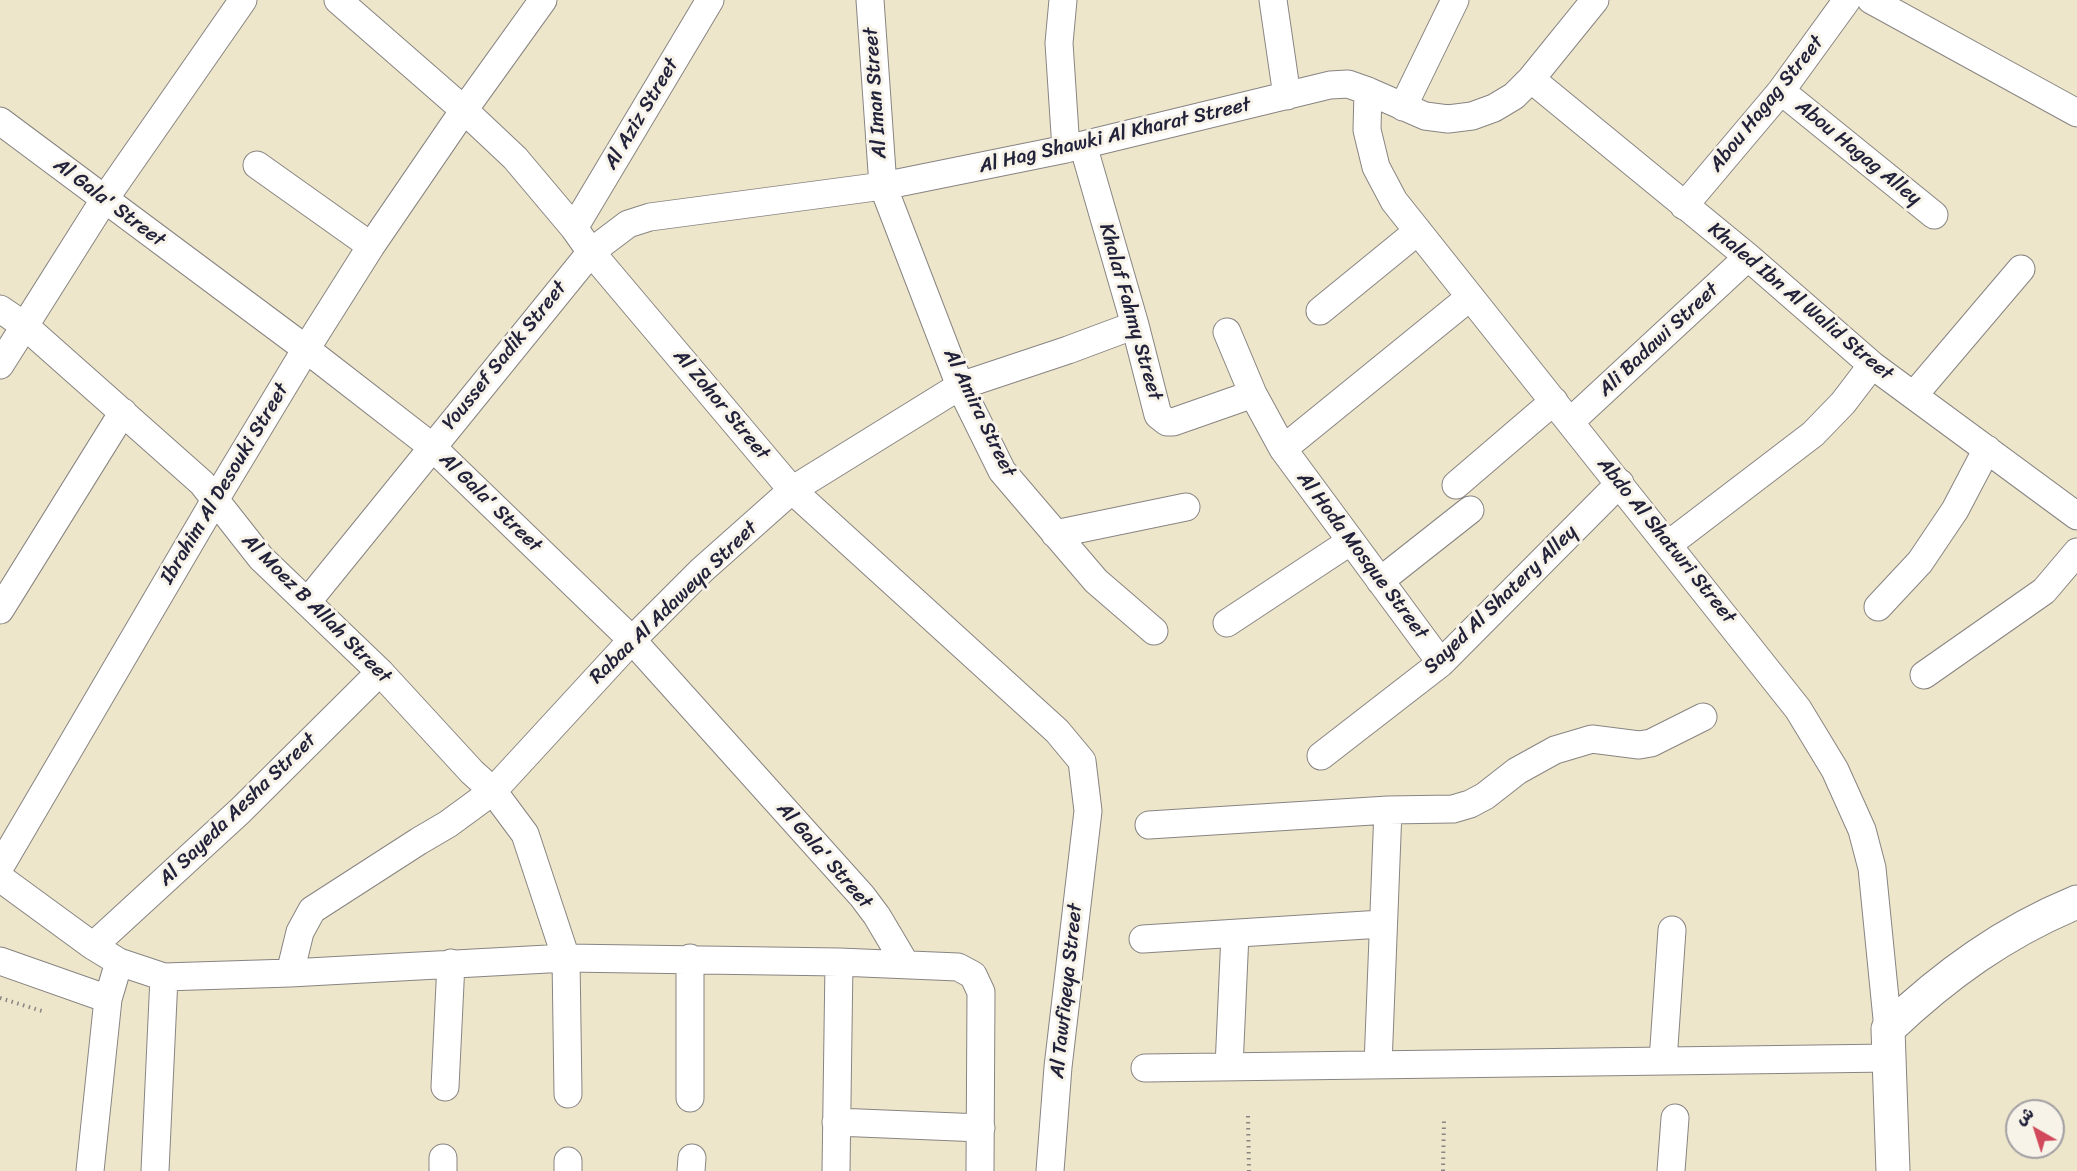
<!DOCTYPE html>
<meta charset="utf-8">
<style>
body{margin:0}
#map{position:relative;width:2077px;height:1171px;overflow:hidden;background:#ede6ca;font-family:Sriracha,"Playpen Sans Arabic",sans-serif}
canvas{display:block}
.north{position:absolute;left:2005px;top:1099px;width:60px;height:60px;box-sizing:border-box;background:#f7f3e8;border:2px solid #a29fa3;border-radius:50%;rotate:321deg;font-size:16px;font-weight:700;line-height:24px;text-align:center;color:#22223b}
.north::after{content:'';display:block;margin:auto;width:21px;height:27px;background:#d1495b;clip-path:polygon(50% 0,100% 100%,50% 72%,0 100%)}
</style>
<div id="map">
<canvas width="2077" height="1171"></canvas>
<div class="north">ش</div>
</div>
<script>
const g = document.querySelector('canvas').getContext('2d');
g.lineJoin = 'round';
function stroke(path, color, width, dash) { g.strokeStyle = color; g.lineWidth = width; g.lineCap = dash ? 'butt' : 'round'; g.setLineDash(dash || []); g.stroke(path); }
function drawText(font, color, halo, rows, align = 'center') {
  g.font = font + ' Sriracha,sans-serif'; g.lineWidth = 6; g.setLineDash([]); g.textBaseline = 'middle'; g.strokeStyle = halo; g.fillStyle = color; for (const [text, x, y, turn = 0] of rows) {
    g.save(); g.translate(x, y); g.rotate((+turn || 0) * Math.PI / 180); g.textAlign = isNaN(turn) ? turn : align; if (halo) g.strokeText(text, 0, 0); g.fillText(text, 0, 0); g.restore();
  }
}
const path = new Path2D(`
 M0 998 42 1011
 M1248 1116 1249 1171
 M1443 1171 1444 1120`);
const street = new Path2D(`
 M338 0 464 110 515 158 574 228 591 252 792 490 1057 731 1082 761 1088 811 1058 1067 1050 1171
 M870 0 883 186 960 386 1002 471 1096 581 1154 631
 M1063 0 1059 43 1066 149
 M1273 0 1287 96
 M1871 0 2077 113
 M1531 79 1748 257 1872 365 2077 516
 M1368 91 1367 130 1376 167 1394 201 1798 709 1835 770 1862 830 1872 868 1888 1029
 M1781 91 1934 215
 M1403 107 1455 0
 M0 121 306 349 431 446 632 640 862 896 877 916 906 965
 M1083 145 1135 325 1158 415 1167 422H1173L1253 394
 M257 165 371 246
 M1684 206 1781 91 1847 0
 M574 228 710 0
 M0 309 25 326 202 483 261 558 380 672 472 772 493 791 525 834 566 958 568 1094
 M1320 311 1418 231
 M1227 332 1253 394 1283 449 1441 663
 M0 365 104 200 243 0
 M1914 395 2021 269
 M1570 422 1748 257
 M1283 449 1470 297
 M1456 485 1554 401
 M1055 534 1186 507
 M1669 544 1813 434 1843 403 1872 365
 M1380 581 1470 510
 M308 601 591 252 628 224 650 217 883 186 1066 149 1330 85 1348 84 1368 91 1425 116 1448 119 1472 116 1494 108 1514 96 1531 79 1595 0
 M1878 607 1920 562 1955 510 1987 449
 M0 610 123 412
 M1227 623 1351 541
 M1924 675 2044 591 2077 552
 M1321 756 1441 663 1620 483
 M1149 825 1388 810 1453 809 1470 804 1485 796 1517 771 1555 750 1592 739 1639 745 1651 743 1703 717
 M0 867 215 500 306 349 371 246 464 110 543 0
 M0 878 93 946 119 962 164 977 290 973 566 958 839 962 958 967 973 975 981 992 980 1171
 M1143 939 1382 924
 M93 946 240 811 380 672
 M690 958V1098
 M0 961 108 999
 M290 973 300 932 312 910 419 841 448 824 493 791 632 640 702 570 792 490 960 386 1068 350 1135 325
 M1663 1061 1672 930
 M1378 1065 1388 810
 M1229 1067 1235 934
 M1145 1068 1890 1058
 M445 1087 451 963
 M836 1122 981 1128
 M90 1171 108 999 119 962
 M155 1171 164 977
 M443 1171V1158
 M568 1171V1161
 M691 1171 692 1158
 M836 1171 839 962
 M1671 1171 1675 1118`);
const secondary = new Path2D(`
 M1893 1171 1888 1029C1945 975 2004 932 2077 902`);
const streetNames = [
 ["Al Iman Street",876,93,-94],
 ["Abou Hagag Street",1767,104,-51],
 ["Al Aziz Street",642,114,-59],
 ["Al Hag Shawki Al Kharat Street",1115,136,-13],
 ["Abou Hagag Alley",1858,153,39],
 ["Al Gala' Street",109,203,37],
 ["Khaled Ibn Al Walid Street",1800,302,40],
 ["Khalaf Fahmy Street",1130,312,74],
 ["Ali Badawi Street",1659,340,-43],
 ["Youssef Sadik Street",505,356,-51],
 ["Al Zohor Street",721,405,50],
 ["Al Amira Street",979,413,64],
 ["Ibrahim Al Desouki Street",225,484,-59],
 ["Al Gala' Street",490,503,44],
 ["Abdo Al Shatwri Street",1666,541,51],
 ["Al Hoda Mosque Street",1362,556,53],
 ["Sayed Al Shatery Alley",1501,600,-44],
 ["Rabaa Al Adaweya Street",674,603,-44],
 ["Al Moez B Allah Street",316,609,45],
 ["Al Sayeda Aesha Street",238,810,-44],
 ["Al Gala' Street",824,856,49],
 ["Al Tawfiqeya Street",1067,991,-84]
];
stroke(street, '#888482', 29);
stroke(secondary, '#888482', 35);
stroke(path, '#888482', 4, [1.5, 4.5]);
stroke(street, '#fff', 27);
stroke(secondary, '#fff', 33);
drawText('20px', '#22223b', '#f7f3e8', streetNames);
</script>
